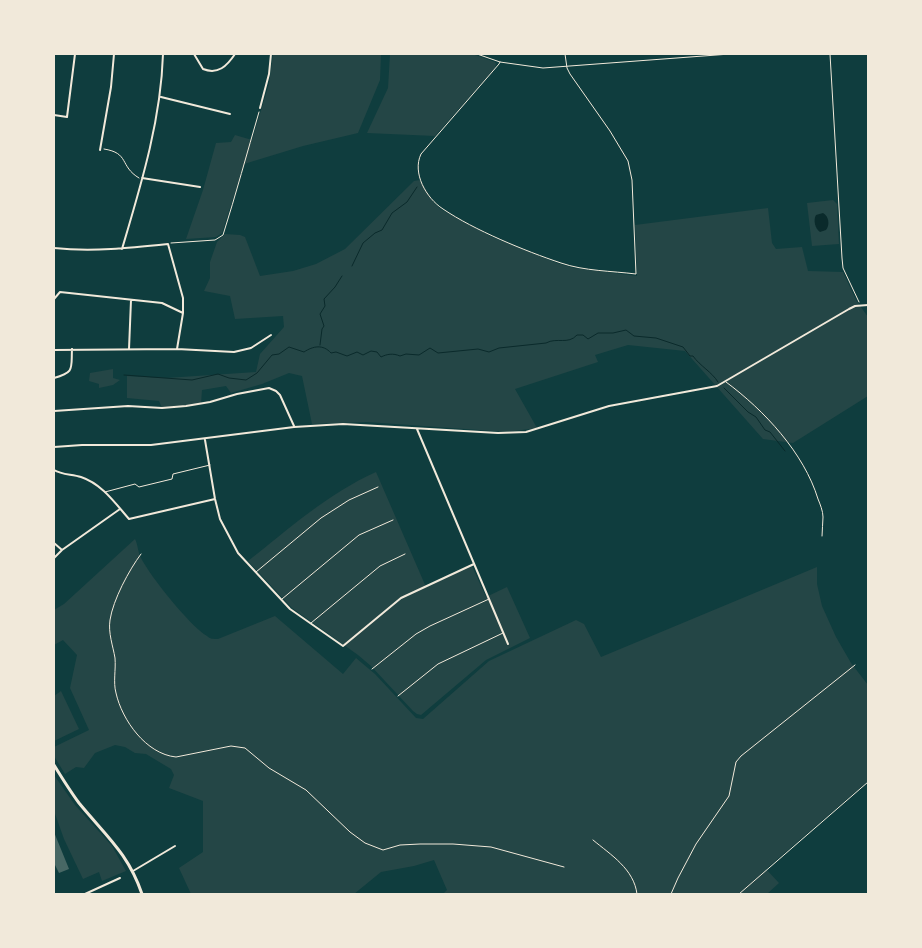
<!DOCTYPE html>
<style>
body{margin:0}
#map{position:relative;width:922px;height:948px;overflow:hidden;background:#0f3d3e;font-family:Barlow,sans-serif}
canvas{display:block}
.frame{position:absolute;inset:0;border:55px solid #f1e9da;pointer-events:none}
</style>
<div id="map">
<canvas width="922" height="948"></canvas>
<div class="frame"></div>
</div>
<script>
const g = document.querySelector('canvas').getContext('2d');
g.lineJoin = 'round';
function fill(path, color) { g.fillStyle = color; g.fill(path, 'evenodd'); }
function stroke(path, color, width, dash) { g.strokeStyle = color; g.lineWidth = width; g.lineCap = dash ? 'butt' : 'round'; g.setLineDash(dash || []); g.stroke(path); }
const green = new Path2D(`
 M273 54H381L380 80 358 133 303 146 244 164 222 233 216 237 186 239 203 190 216 143 231 142 235 135 252 140 269 84Z
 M390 54H472L495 62 496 64 495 68 435 136 367 133 388 88Z
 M420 180 435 204 442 210 492 237 557 263 574 268 637 276 635 225 768 208 772 243 776 249 802 247 808 271 843 272 856 300 868 317V396L793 443 763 439 685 351 628 345 595 355 598 362 515 389 537 428 507 432 367 422 312 424 302 376 289 373 262 384 231 393 226 386 202 390 201 404 162 408 159 401 127 398V376L166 378 256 372 260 354 284 327 283 316 235 319 230 296 204 291 210 278V262L217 242 225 234 240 235 245 237 260 276 293 271 316 264 345 249 414 181Z
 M833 200 837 204 839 244 812 246 807 203Z
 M113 369V378L120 380 113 385 99 388V384L89 381 90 373Z
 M376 472 426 587 472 566 486 597 507 587 530 638 486 660 421 715 417 714 413 711 371 666 358 655 292 608 248 561C289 529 327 494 376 472Z
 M135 539C138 545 138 553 141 558 150 576 190 626 207 636 210 639 213 639 218 639L275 616 343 674 356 658 375 674 416 718 423 719 489 661 576 620 584 624 601 657 817 567V584L822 606 836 637 851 663 868 685V781L766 869 779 883 767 894H443L447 890 434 860 414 866 381 872 354 894H191L179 868 203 852V801L169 788 174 775 171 769 146 754 135 753 125 747 115 745 95 753 84 768 76 767 65 774 54 756V747L89 730 70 688 77 655 63 640 54 645V610L64 604Z
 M61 691 79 729 54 741V696Z
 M54 775 75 805 112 846 126 871 102 881 99 872 83 879 64 839 54 811Z`);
const water = new Path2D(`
 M823 213C829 216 830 225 826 230L820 232C815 229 813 220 816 215Z`);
const stream = new Path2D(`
 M352 266 363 243 375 233 382 230 392 213 407 202 417 187
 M320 345 322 329 324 326 320 314 325 306 324 299 335 287 342 276
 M124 375 192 380 218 374 229 378 246 380 257 373 272 355 279 354 289 347 304 352C313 346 323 344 331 353L336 352 347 356 357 352 363 355 371 351 377 352 381 357C387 354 393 353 400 356L406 354 419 355 430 348 438 353 478 349 489 352 499 348 546 343C557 337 568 345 577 335H583L588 339 598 333H613L626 330 634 336 656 338 683 347 690 356H693C700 366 712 372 718 382
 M724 388 748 412 756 417 765 430 770 432 785 451`);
const building = new Path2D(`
 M54 832 69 869 59 873 54 863Z`);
const path = new Path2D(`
 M477 54 500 62 543 68 730 54
 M830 54 842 258 843 268 859 302
 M500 62 499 64 421 154C412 173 426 198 443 209 474 230 525 251 561 263 584 271 612 271 636 274L632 180 628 161 610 131 570 74 567 68 565 54
 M104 149C130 153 119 166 139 178
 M171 243 215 240 223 235C236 194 247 153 259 112
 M141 554C129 570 113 600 110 620 108 633 113 646 115 658 116 670 113 682 116 693 122 720 146 754 176 757L231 746 245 748 269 768 306 790 350 832 365 843 383 850 400 845 420 844H453L491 847 564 867
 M593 840C611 855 634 869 637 894
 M671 894 678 878 696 844 729 796 736 762 741 756 855 665
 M739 894 868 782`);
const service = new Path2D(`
 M726 382C764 410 804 453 818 499 820 504 823 511 823 517 823 523 822 530 822 536
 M105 492 135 484 139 487 172 479 173 474 210 465
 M256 572 321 518 349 500 378 487
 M282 599 359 535 393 520
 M311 623 380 566 405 554
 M372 669 416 634 430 626 489 599
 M398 696 438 664 503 633`);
const minor = new Path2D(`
 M194 54 203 69C218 75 227 66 235 54
 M161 97 230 114
 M260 108 269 74 271 54
 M54 115 67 117 75 54
 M100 150 111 87 114 54
 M142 178 200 187
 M54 248C92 252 130 248 168 244L183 298V313L177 349
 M122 249C141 185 161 120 163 54
 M54 299 60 292 162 303 183 313
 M129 349 131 300
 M54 350 177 349 234 352 251 348 271 335
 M54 378C75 372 71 369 72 349
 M54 411 128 406 162 408 186 406 210 402 237 394 269 388 276 391 280 395 294 426
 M417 429 508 644
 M205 440 215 499 220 519 238 553 290 609 343 646 401 598 474 564
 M54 447 82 445H151L294 427 343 424 498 433 526 432 609 406 717 386 849 309 855 306 868 305
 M54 470C62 475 72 474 81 477 102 484 115 503 129 519L215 499
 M54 543 62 550
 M54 558 62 550 120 509
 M133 871 175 846
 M85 894 120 878`);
const secondary = new Path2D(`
 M54 765C62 778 70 791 79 803 106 836 128 853 142 894`);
fill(green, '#244646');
fill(water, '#0a2a2b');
stroke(stream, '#0a2a2b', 1);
fill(building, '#486865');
stroke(path, '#f1e9da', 1);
stroke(service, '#f1e9da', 1);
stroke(minor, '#f1e9da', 2);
stroke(secondary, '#f1e9da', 3);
</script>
